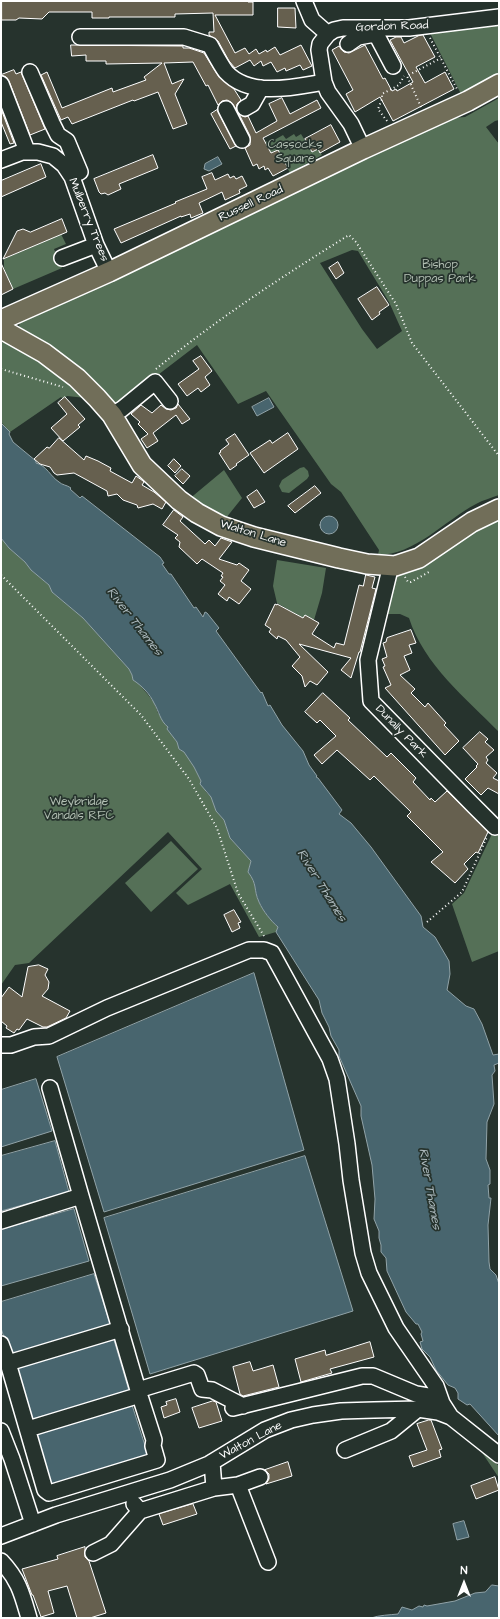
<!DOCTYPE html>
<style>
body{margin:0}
#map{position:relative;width:500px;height:1619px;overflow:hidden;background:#26332d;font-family:"Architects Daughter",sans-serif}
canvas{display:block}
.frame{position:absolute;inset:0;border:2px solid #fff;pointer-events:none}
.north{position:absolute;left:444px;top:1563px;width:40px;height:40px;-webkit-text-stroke:3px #26332d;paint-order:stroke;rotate:0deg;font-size:11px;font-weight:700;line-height:16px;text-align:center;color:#fff}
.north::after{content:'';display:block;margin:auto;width:14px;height:18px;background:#fff;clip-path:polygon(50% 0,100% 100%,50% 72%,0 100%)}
</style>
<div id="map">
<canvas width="500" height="1619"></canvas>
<div class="frame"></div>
<div class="north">N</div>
</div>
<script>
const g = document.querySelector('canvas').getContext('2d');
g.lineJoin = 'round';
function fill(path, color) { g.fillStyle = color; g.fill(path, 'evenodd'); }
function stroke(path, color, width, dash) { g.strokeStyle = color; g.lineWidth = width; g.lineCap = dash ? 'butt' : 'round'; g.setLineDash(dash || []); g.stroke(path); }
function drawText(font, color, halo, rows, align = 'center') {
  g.font = font + ' "Architects Daughter",sans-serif'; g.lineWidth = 3.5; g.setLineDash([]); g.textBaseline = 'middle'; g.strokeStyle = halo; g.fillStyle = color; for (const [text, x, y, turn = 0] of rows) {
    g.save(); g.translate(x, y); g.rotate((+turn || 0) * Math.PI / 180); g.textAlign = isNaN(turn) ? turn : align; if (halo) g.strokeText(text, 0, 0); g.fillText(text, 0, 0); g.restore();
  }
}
const green = new Path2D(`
 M499 22V78L462 96 429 31Z
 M499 98V120L495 121 486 127 499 144V495C491 498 483 500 476 504 444 521 415 555 378 555L379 550 341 492 331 484 266 391 238 404 197 345 120 404 107 401 22 333 19 326 21 319 364 158 453 118 465 117ZM352 250 358 251 389 302 402 331 377 349 362 329 320 263Z
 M294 134 296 137 301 134 312 152 318 149 322 155 290 173 280 154 277 155 274 151 271 153 268 147 263 144 267 141 269 143 283 135 286 139Z
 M61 234 66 244 54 249 62 268 13 289 4 268V259Z
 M1 342 6 343 39 356 86 398 67 396 63 399 61 397 10 432 1 422Z
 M304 467 308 471 309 476 307 479 289 493 282 492 279 486 282 480 300 468Z
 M224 470 242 498 226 518 188 500Z
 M499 516V732C466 698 424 665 409 618L400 614H387L397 574 477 526Z
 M1 538 9 548 25 562 31 570 49 585 52 592 83 618 129 669 132 675 133 680 139 684 154 702 158 713 168 727 167 729 177 742 179 749 184 752 194 767 206 792 211 797 216 811 224 820 230 838 251 861 248 872C258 885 253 890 259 902 263 911 271 921 278 927L276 932 259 937 230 884 188 905 176 893 202 869 168 832 29 963 15 965 1 985Z
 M277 560 326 568 322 593 314 620 305 615 303 618 277 603 273 586Z
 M499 819V951L472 962 452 904 464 893Z
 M171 841 198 869 151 912 125 883Z
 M479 1448 499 1466V1478Z`);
const water = new Path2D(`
 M218 157 222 164 209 171 204 169 205 164Z
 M269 398 274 407 257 416 252 407Z
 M1 423 10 432 9 434 13 442 36 461V463C47 466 50 476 59 482 62 485 67 485 71 488L70 489 80 498 82 496 160 557 164 563 162 564 169 574H171L194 608 196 607 203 617 205 612 207 613 219 628 216 631C232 653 245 671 261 693L262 692 268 706 270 705 282 725 303 751 309 765 317 776 316 777 318 778 342 810 339 814 351 823 371 847 421 916 423 927 435 937 449 961 450 974 447 990 466 1006 474 1009 482 1024 493 1055 499 1054V1063L494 1065 495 1071 492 1075 494 1104 487 1122 486 1159 490 1170V1184L488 1185 489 1198H491L488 1225 489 1262 490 1269 496 1275 499 1284V1436L470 1404 467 1405 458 1399V1393L455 1388 448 1385 436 1370 430 1357 422 1349 420 1342 423 1341 421 1334 422 1332 418 1324H416L406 1312 387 1271 386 1258 381 1252V1245L379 1238V1231L374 1219 375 1199 372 1165 361 1116V1106L339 1056V1050L331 1036 329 1027 322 1013 319 1000 276 932 278 927C271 921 263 911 259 902 253 889 258 885 248 872L251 861 230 838 224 820 216 811 211 797 200 784 201 781 194 767 184 752 179 749 177 742 167 729 168 727C160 721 159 711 154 703 150 694 141 685 133 680L132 675 129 669 83 618 52 592 49 585 31 570 25 562 9 548 1 538Z
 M320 525a9 9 0 1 1 18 0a9 9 0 1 1-18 0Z
 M254 973 304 1150 104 1212 57 1057Z
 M36 1079 52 1131 1 1147V1090Z
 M55 1141 69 1192 1 1211V1156Z
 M305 1156 353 1311 150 1374 104 1218Z
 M74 1209 89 1261 1 1286V1230Z
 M94 1274 111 1326 10 1357 1 1328V1302Z
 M114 1340 129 1391 29 1420 14 1369Z
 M132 1405 149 1458 50 1489 33 1436Z
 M464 1521 469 1537 457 1540 453 1524Z
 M492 1585 499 1586V1618H371C380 1615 389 1615 398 1614L402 1607 412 1610 419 1606 423 1607 424 1605 427 1606 455 1601 475 1593 485 1592Z`);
const building = new Path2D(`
 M2 1H248V2H253V15H215L235 53 245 48 249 54 256 49 259 54 266 50 267 52 275 47 280 55 301 45 312 66 303 70 300 65 286 71 285 68 277 72 271 62 263 66 261 61 254 66 250 60 235 68 229 61 218 41 209 35V32H214L213 13 175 14V17H109V18H92V12H49L42 19 19 18 16 20H2Z
 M278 8H295L296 28 278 27Z
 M423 35 435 57 416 67 425 83 445 72 454 89 393 121 380 97 355 112 346 94 353 90 332 50 339 46 344 52 349 53 365 45 383 79 385 78 392 91 396 89 397 91 413 82 390 40 396 37H401L404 43 418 36Z
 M71 45 183 46V48H189L204 53 219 77 234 89 241 100 237 104 236 109 231 102 227 100 222 101 218 105 208 85 206 86 193 62 164 63 172 84 184 79 175 94 187 124 173 129 158 92 134 101 133 100 72 124 68 117 61 120 41 75 47 72 62 108 112 88 113 92 146 80 144 77 162 63 106 64V61H86V55L72 56Z
 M14 70 16 74 21 72 45 129 30 135 9 81 6 77 1 75Z
 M282 98 290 114 317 100 321 108 263 138 271 153 278 150 288 168 273 176 268 168 265 170 264 166 259 169 257 164 253 166 245 148 250 145V136L239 114 245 117 248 116 256 133 277 121 269 104Z
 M1 109 14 143 10 144 1 122Z
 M217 110 236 146 230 149 211 114Z
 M331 125 340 142 320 153 318 149 312 152 305 139Z
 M153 155 158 168 119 184 121 189 108 195 105 193 101 194 99 192 94 179Z
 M41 164 46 177 1 197V181Z
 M212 173 215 180 228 174 230 178 234 176 236 179 242 176 247 186 239 190 240 193 225 200 222 192 199 203 203 213 191 218 190 214 181 217V216L121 243 114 229 176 203 175 202 207 189 202 177Z
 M62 219 67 232 3 259 17 231 23 229 30 232Z
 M338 262 344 273 336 279 329 268Z
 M1 263 13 289 1 295Z
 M377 287 389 305 379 312 380 314 372 320 358 299Z
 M201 356 212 371 205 377 210 385 201 392 198 388 187 396 178 384 199 369 193 361Z
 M65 397 85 419 78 425 80 427 63 441 51 428 67 414 58 403Z
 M178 404 190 419 182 424 176 415 153 433 158 441 147 448 141 439 148 434 138 424 140 422 131 414 141 405 152 413 161 405 166 409 171 410 176 408Z
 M288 433 298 449 264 473 250 453 270 440 272 443Z
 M235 434 249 455 236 464 237 465 230 470 219 453 221 452 220 451 229 444 226 440Z
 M59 438 84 460 86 456 98 461 111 468 110 471 132 483 136 476 143 481 144 482 142 485 154 492 166 502 162 509 153 504 138 508 137 505 123 500 117 494 108 496 107 491 74 473 57 475 54 473 50 467 40 464 34 459 47 447 49 448Z
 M174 459 181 466 175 473 168 466Z
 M182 469 190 476 183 484 175 476Z
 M315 486 321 493 295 513 288 506Z
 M257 490 265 502 254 508 247 497Z
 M174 510 183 517 180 521 205 544 209 540 215 546 221 538 232 542 219 559 237 565 239 563 249 570 241 581 251 589 239 604 229 597 227 601 218 594 225 585 220 581 223 577 221 576 223 573 202 559 197 564 179 547 180 542 175 538 178 535 163 525Z
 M366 575 375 577 372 588 376 589 360 652H359L351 678 341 670 351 658 299 644 328 672 317 685 310 681 305 687 302 676 292 666 300 657 286 640 278 636 277 639 269 632 271 629 265 625 275 604 277 605V604L303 618 305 615 319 623 312 634 334 648 336 643 344 645 359 585 363 586Z
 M411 630 416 643 409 645 412 653 404 656 410 670 400 675 415 689 411 693 425 707 428 703 446 723 444 725 459 741 445 755 385 688 391 685 383 667 385 666 382 659 387 657 383 643 386 642 387 638Z
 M323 693 350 718 348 720 387 757 391 753 416 778 413 782 430 800 431 798 435 802 447 791 488 832 478 853 476 852 464 864 468 869 455 883 431 862 443 852 407 816 411 812 374 776 370 780 337 750 322 764 314 755 336 736 320 720 317 723 305 712Z
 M480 732 488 739 485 742 494 750 486 757 488 760 486 763 497 773 493 778 499 781V794L488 788 481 795 465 779 477 767 476 766 478 764 463 748Z
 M234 910 241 922 238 923 240 928 232 932 224 915Z
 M39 965 48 969 45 975 49 982 48 989 42 996 70 1011 66 1018 47 1027H43L27 1019 19 1030 17 1029 14 1033 6 1028 7 1026 1 1021V998L9 987 22 997 28 967Z
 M370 1342 374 1357 330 1369 332 1373 301 1382 295 1359 325 1350 326 1355Z
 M250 1362 253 1371 273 1365 279 1387 243 1396 240 1394 233 1367Z
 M176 1399 180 1412 164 1418 161 1407 167 1405 166 1402Z
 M213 1401 216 1402 222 1421 199 1428 192 1408Z
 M429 1420H431L442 1449 439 1450 441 1457 413 1467 409 1456 427 1450 417 1424Z
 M288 1462 292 1476 266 1484 269 1479V1474L265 1470Z
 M495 1477 499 1490 476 1499 471 1486Z
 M193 1504 197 1514 163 1525 159 1514Z
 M85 1547V1557L89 1561 106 1613 90 1618H77L67 1586 48 1591 54 1613 41 1617 33 1595H32L22 1569 58 1559 57 1556Z`);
const path = new Path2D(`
 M430 38 457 89
 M421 107 407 76 441 58
 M387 121 378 109 382 99V94L399 85 404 76
 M1 369 63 387
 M156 369C217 319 283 276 349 235L356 242 396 304 412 343 499 456
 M1 575 141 715 189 779 217 828 238 893 264 936
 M405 577 408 582H411L429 572
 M427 922 462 892 487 837`);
const minor = new Path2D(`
 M304 1 312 20 328 34
 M376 28V34L393 66
 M80 37H184L210 45C215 54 220 64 226 72 250 98 294 87 324 82
 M348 44 358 37 375 34
 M30 72 52 123 58 135 67 141 80 172
 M1 84 27 151
 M245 108 252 104 261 88
 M226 109 242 140
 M363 149 351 124 328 92 324 82 319 50 320 44 328 34 334 30 343 28H409L499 17
 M1 160 22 152H38L53 156 64 165 72 177 96 245 109 272
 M62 258 96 245
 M112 415 122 409 155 382 170 401
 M391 565 368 660 371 701 474 806 495 827
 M1 1045H11L34 1037 49 1036 107 1008 249 950H264L272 953 330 1059 337 1079 347 1144 351 1180 363 1253 369 1273 396 1328 436 1386 442 1403 451 1417
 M81 1196 138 1390 194 1373 197 1375 202 1389 212 1390 243 1406
 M1 1221 81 1196 50 1088
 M1 1344 8 1363 121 1329
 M8 1363 45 1490 49 1493 157 1460 153 1446 154 1440 138 1390
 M233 1408 362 1376H373L416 1394 428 1396 442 1403
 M28 1429 140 1395
 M1 1431 12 1459 33 1524
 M345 1450 391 1431 418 1409
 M238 1485 268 1562
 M214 1488 238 1485 260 1477
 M140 1511 214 1488 212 1462
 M1 1536 56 1515 170 1480 209 1464 265 1430 291 1420 313 1415 341 1411 374 1410 418 1409 438 1412 451 1417 499 1455
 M93 1553 111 1544 140 1511 134 1504
 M1 1561C19 1580 22 1594 29 1618`);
const major = new Path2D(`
 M1 320 109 272 363 149 468 101 499 84
 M1 323 5 331 44 353 77 378 97 398 112 415 142 465 179 500 197 513 221 526 254 537 339 558 367 564 395 566 419 558 472 522 499 509`);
const streetNames = [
 ["Gordon Road",392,27,-2],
 ["Russell Road",251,204,-25],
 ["Mulberry Trees",88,220,68],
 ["Walton Lane",253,534,17],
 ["Dunally Park",401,732,46],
 ["Walton Lane",251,1441,-28]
];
const parkNames = [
 ["Cassocks",295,145],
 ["Square",295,159],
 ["Bishop",440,265],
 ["Duppas Park",440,279],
 ["Weybridge",79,802],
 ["Vandals RFC",79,816]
];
const waterNames = [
 ["River Thames",134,622,52],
 ["River Thames",321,886,58],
 ["River Thames",429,1189,80]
];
fill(green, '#557057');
fill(water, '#48656e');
stroke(water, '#91a3a8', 1);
fill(building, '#66604f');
stroke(building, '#fff', 1);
stroke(minor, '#fff', 18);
stroke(major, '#fff', 22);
stroke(path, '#fff', 2, [1, 3]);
stroke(minor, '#26332d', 15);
stroke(major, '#716e59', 19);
drawText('12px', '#fff', '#26332d', streetNames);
drawText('12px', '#b2bfb3', '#26332d', parkNames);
drawText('italic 13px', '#adbabe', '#26332d', waterNames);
</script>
